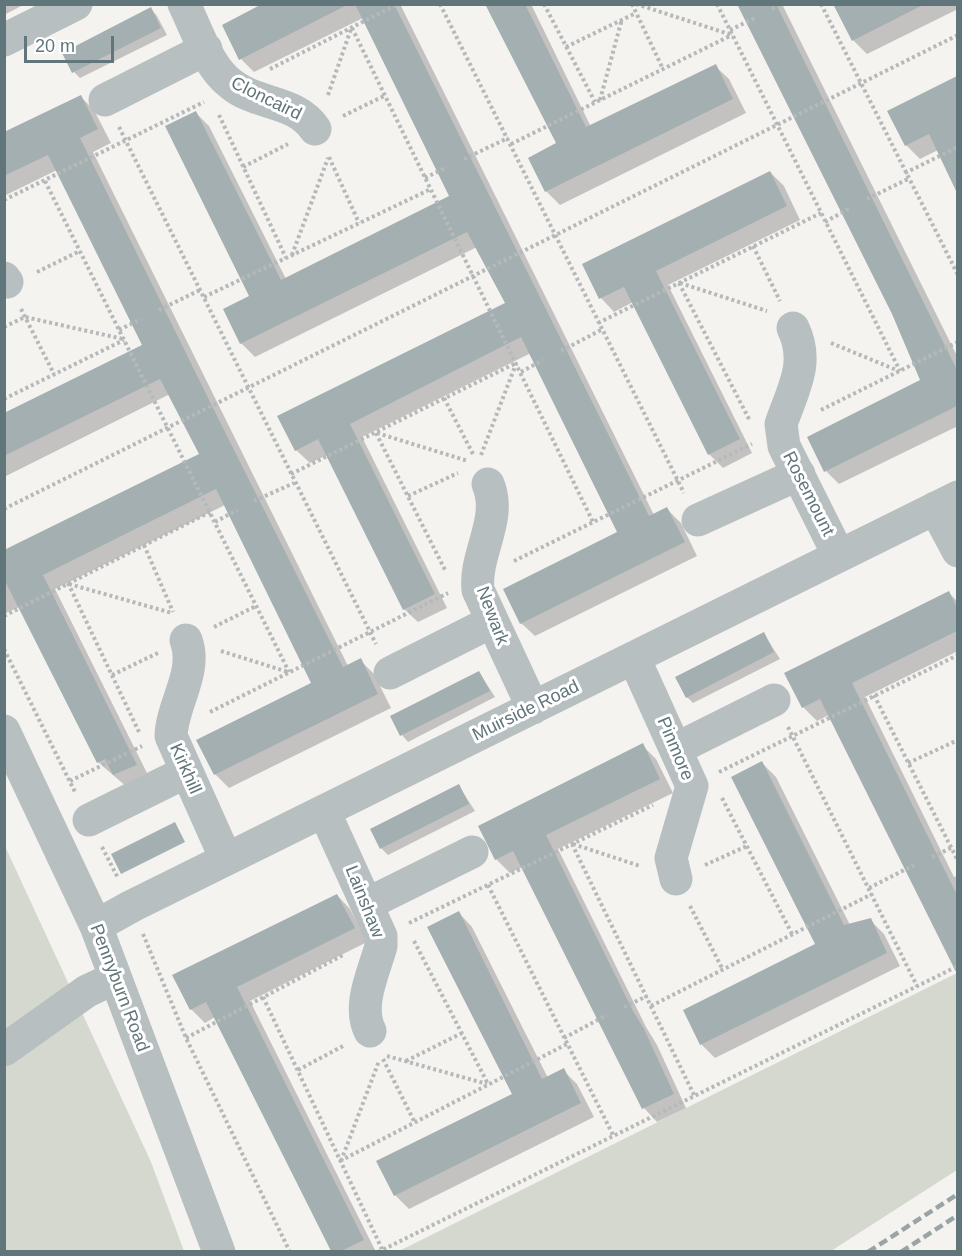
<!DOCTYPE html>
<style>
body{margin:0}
#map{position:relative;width:962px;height:1256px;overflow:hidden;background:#f4f3f0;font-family:Helvetica,sans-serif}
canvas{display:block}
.frame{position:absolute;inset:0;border:6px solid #60767a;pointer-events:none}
.scale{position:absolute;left:24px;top:36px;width:90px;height:27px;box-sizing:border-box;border:3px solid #60767a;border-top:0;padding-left:8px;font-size:18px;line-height:21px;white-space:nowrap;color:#60767a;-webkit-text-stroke:4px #fff;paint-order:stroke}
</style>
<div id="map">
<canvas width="962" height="1256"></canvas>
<div class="frame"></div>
<div class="scale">20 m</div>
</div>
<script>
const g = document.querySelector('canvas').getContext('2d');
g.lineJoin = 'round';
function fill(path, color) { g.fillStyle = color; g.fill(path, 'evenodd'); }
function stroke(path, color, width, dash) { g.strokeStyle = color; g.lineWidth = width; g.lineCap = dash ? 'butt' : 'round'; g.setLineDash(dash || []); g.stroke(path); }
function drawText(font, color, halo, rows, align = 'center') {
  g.font = font + ' Helvetica,sans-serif'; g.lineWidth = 6; g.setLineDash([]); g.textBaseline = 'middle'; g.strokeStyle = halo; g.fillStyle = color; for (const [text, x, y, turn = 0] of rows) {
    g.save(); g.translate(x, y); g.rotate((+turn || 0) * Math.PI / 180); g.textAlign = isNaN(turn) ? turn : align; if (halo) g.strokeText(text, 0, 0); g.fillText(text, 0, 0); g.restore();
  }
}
const green = new Path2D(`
 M4 844 151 1162 184 1251H5Z
 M957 973V1170L831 1251 397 1252Z`);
const shadow = new Path2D(`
 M4 4H25L4 15Z
 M266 4H400L654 515 667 509 681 523 697 556 535 636 521 623 619 533 531 353 362 437 447 608 418 622 404 609 327 455 310 463 296 450 507 303 477 247 255 357 241 343 251 297 196 113 209 126 286 279 451 197 363 18 254 72 241 59Z
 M487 4H531L591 127 715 66 729 79 746 113 560 205 546 191 558 144Z
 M739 4H782L958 358V426L839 484 826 471 922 381 894 314Z
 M842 4H958V9L867 54 853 40Z
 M151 9 157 16 167 35 80 78 74 72Z
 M958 78V189L938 150 920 159 906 145 889 112Z
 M80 96 94 110 111 143 93 152 348 666 360 660 374 674 391 708 229 788 215 774 313 684 225 505 55 589 150 779 128 788 98 762 19 607 4 614V552L201 454 170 394 4 477V414L144 346 57 170 4 196V134Z
 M770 172 784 186 800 220 668 285 752 453 723 468 709 454 633 302 614 312 601 298Z
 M949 593 958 602V651L865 697 954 877 958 876V964L951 958 829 715 817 721 803 707Z
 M764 634 780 659 693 703 687 697Z
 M479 672 495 697 408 742 402 735Z
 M642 745 656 759 673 793 558 849 646 1027 657 1045 686 1108 657 1122 644 1108 523 867 510 873 496 859 480 826Z
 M762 763 776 777 850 925 870 920 884 934 900 966 715 1058 701 1044 817 945Z
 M459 786 475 811 388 855 381 848 372 830Z
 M337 895 350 909 367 942 250 1001 376 1252H333L215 1017 205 1023 191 1009Z
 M459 913 472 927 548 1078 563 1070 577 1084 594 1117 409 1209 395 1195 514 1095Z`);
const building = new Path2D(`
 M262 4H349L239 60 222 25Z
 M355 4H394L649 516 667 507 685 542 520 624 503 589 617 532 521 337 350 424 435 594 403 610 318 439 295 451 277 416 505 303 467 232 240 344 223 309 249 296 165 126 196 111 281 280 449 196Z
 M485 4H525L586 127 716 64 733 99 545 192 528 158 556 143Z
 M737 4H776L957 370V406L824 472 807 437 920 380 892 314Z
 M833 4H925L852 41Z
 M151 7 161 28 72 73 62 53Z
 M957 76V193L929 134 905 146 887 111Z
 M81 95 98 129 80 138 216 414 343 667 361 658 378 694 214 775 196 740 311 683 216 489 43 575 137 765 113 775 105 759 97 763 4 579V550L199 454 160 379 4 456V413L142 345 48 155 4 176V132Z
 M770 171 787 206 656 271 740 439 708 455 624 287 599 299 582 264Z
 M949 591 957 608V631L852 683 957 895V974L820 699 802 708 784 673Z
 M764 632 774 652 686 698 675 677Z
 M479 671 490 691 400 736 390 716Z
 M643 743 660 779 546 835 633 1011 644 1029 674 1094 642 1109 513 851 495 860 478 826Z
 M762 761 844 925 871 918 887 953 700 1045 683 1010 815 944 731 777Z
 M459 784 469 804 380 849 370 829Z
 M175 822 185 842 121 874 111 854Z
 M337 894 355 928 237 987 364 1240 341 1251H331L206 1002 190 1010 172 975Z
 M459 911 542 1079 564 1068 581 1103 394 1196 376 1161 512 1094 427 927Z`);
const path = new Path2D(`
 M440 4 684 493
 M544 4 595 102
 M632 4 663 69
 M636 4 732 35
 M717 4 900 371
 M821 4 958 275
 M772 9 781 4
 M352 28 593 522
 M730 30 755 18
 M566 47 636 13
 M270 69 398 4
 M328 95 351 29
 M600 100 622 19
 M219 115 286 258
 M343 116 384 96
 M119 127 376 644
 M511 144 732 35
 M329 157 359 223
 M464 159 508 138
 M243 167 288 144
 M905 173 958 147
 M425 178 447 167
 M45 181 289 672
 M867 199 908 179
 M4 200 204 102
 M825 222 850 208
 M753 246 780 301
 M292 255 328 158
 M37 272 80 251
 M679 283 750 421
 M680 283 767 311
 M204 297 431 189
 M21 309 54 374
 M159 310 200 290
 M598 323 821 213
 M4 327 25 317 123 339
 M119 330 141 319
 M831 343 899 371
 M561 351 601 330
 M521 372 543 360
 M444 398 474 456
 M4 399 124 340
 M821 410 958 342
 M376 433 446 572
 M377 433 468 461
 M481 455 516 364
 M291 474 516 363
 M408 496 458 473
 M254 501 294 483
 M4 509 958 35
 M215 522 237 510
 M144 545 173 612
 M514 561 752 444
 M68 583 139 732
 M69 584 172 613
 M4 616 210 512
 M214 627 256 606
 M4 649 75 792
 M221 651 288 672
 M112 675 158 653
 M874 695 958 861
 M210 712 448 593
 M788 727 917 986
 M908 763 958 740
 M719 772 958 655
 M70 781 142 746
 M722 798 792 934
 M572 844 694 1095
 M573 844 640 866
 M102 847 118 878
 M932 857 951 848
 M705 865 747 846
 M488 885 613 1135
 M869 888 914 865
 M690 906 723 970
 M409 923 653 805
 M143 934 186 1038 290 1252
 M414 941 488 1084
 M263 997 382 1249
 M651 1006 872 894
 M624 1007 647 996
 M186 1038 345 954
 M564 1038 607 1015
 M387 1056 487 1084
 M383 1059 415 1123
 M406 1061 462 1033
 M298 1070 343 1046
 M340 1161 567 1044
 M341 1161 379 1061
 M378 1252 958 966`);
const minor = new Path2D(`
 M184 4C197 30 208 67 231 84 256 105 296 100 315 129
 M4 40 76 4
 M105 100 206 49
 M4 278 7 282
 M793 328C810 363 793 389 781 424L784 446 839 556
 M488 484C503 519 474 554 478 590L533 708
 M935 508 958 551
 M698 520 799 474
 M186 640C198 672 172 704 171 736L226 859
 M634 658 692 786 671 858 676 879
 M390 673 491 622
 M4 731 96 926 219 1252
 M676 749 774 700
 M324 811 381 936V946C374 972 357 1005 370 1031
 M89 820 186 772
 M367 904 472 852
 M96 926 132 906 958 497
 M4 1050 87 991 115 978`);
const rail = new Path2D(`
 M868 1252 958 1194
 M901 1252 958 1215`);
const streetNames = [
 ["Cloncaird",266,99,26],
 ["Rosemount",808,494,63],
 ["Newark",492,616,69],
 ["Muirside Road",526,711,-26],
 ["Pinmore",675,749,67],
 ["Kirkhill",185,769,66],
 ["Lainshaw",364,902,68],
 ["Pennyburn Road",119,988,69]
];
fill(green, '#d5d8cf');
fill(shadow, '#0003');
fill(building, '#a4afb1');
stroke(path, '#b5b9ba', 4, [3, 3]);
stroke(minor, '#b8bfc0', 33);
stroke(rail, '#9aa4a7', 4.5, [9, 4.5]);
drawText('18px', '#60767a', '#fff', streetNames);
</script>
